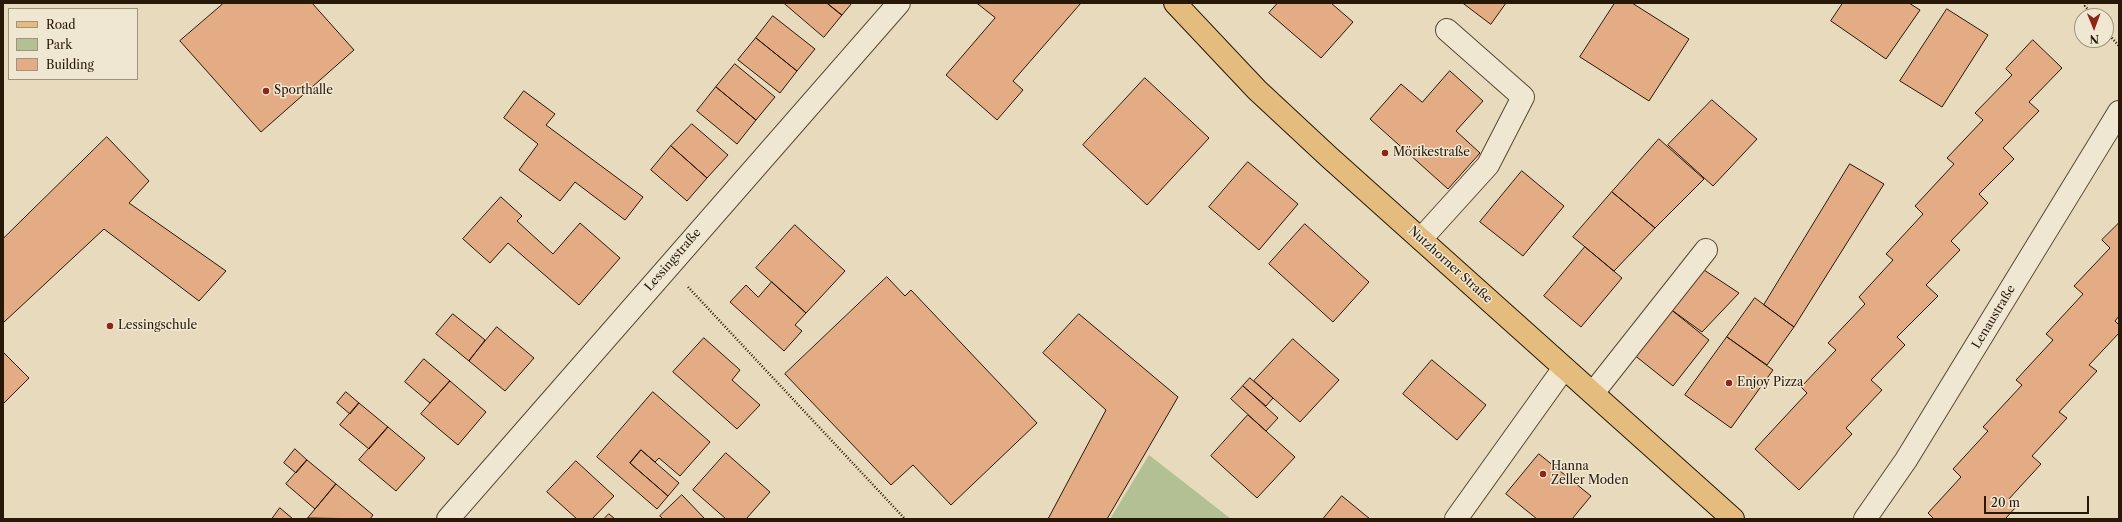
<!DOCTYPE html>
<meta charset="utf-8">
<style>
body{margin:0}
#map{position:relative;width:2122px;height:522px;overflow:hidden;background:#e8dabc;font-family:"Libre Caslon Text",serif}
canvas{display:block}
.frame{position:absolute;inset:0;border:4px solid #281807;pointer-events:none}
.legend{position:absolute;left:8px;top:8px;width:130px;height:72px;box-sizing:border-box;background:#f0e7d3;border:1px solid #a09481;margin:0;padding:5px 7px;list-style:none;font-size:12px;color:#281807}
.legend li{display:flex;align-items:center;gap:8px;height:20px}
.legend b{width:20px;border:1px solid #a09481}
.north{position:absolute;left:2074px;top:8px;width:40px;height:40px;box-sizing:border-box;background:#f0e7d3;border:1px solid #a09481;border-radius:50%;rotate:179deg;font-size:11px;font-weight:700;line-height:16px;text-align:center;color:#281807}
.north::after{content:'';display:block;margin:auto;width:14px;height:18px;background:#8f2418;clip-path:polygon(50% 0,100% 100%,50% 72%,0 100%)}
.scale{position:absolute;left:1984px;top:496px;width:105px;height:18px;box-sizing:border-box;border:2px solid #281807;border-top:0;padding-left:5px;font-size:12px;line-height:14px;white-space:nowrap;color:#281807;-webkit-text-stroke:3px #f0e7d3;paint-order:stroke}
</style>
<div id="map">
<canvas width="2122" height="522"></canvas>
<div class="frame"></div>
<ul class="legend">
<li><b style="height:5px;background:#e4bd7e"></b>Road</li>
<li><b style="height:11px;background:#b3c093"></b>Park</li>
<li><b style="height:11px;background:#e3ac85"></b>Building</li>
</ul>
<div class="north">N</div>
<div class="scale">20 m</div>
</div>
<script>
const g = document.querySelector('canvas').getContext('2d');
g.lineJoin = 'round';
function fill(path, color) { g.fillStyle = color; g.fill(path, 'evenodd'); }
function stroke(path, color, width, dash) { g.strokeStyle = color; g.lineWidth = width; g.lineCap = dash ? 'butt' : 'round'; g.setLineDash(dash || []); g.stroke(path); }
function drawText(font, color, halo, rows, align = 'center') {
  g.font = font + ' "Libre Caslon Text",serif'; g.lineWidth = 3; g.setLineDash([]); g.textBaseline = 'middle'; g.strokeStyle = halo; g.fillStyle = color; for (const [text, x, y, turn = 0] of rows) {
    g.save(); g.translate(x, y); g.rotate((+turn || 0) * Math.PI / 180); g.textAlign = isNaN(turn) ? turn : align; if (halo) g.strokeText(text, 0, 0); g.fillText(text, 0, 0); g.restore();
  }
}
const green = new Path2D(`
 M1149 455 1231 519H1110Z`);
const building = new Path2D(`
 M224 3H312L354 50 261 132 180 41Z
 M784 3H827L842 15 824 37Z
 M827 3H852L842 15Z
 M977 3H1081L1013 81 1023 90 997 120 946 75 995 18Z
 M1278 3H1331L1353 22 1321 58 1269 13Z
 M1463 3H1506L1491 24Z
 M1615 3H1632L1689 39 1649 101 1580 57Z
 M1843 3H1909L1920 10 1886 59 1831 21Z
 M1947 9 1988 35 1942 107 1900 81Z
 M773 16 815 49 797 71 756 38Z
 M756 38 797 71 780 93 738 60Z
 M2033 40 2062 68 2029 102 2039 111 2003 148 2014 159 1979 194 1988 203 1951 241 1960 250 1926 285 1938 296 1897 337 1905 345 1871 380 1882 390 1846 428 1852 434 1799 490 1755 449 1807 393 1801 387 1836 350 1828 343 1865 304 1859 297 1893 260 1886 254 1923 214 1915 206 1954 164 1947 158 1983 120 1975 113 2012 75 2006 69Z
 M735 64 775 97 756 120 716 87Z
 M1450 71 1483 101 1456 131 1480 153 1448 189 1370 119 1401 84 1422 102Z
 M1145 78 1209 138 1147 205 1083 145Z
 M716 87 756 120 737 144 697 111Z
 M524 91 555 114 546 125 643 197 625 220 575 182 560 201 519 170 538 144 504 118Z
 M1712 100 1757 139 1713 186 1668 145Z
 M692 124 728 155 707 178 671 146Z
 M107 137 149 181 129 203 226 271 199 301 104 229 3 323V239Z
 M1659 139 1704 179 1655 228 1612 192Z
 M671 146 707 178 687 201 651 170Z
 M1248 162 1298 204 1259 250 1209 207Z
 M1850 164 1884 184 1794 327 1764 305Z
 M1522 171 1564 206 1523 256 1480 222Z
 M1612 192 1655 228 1614 271 1573 237Z
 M501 197 522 216 517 221 553 254 580 223 620 258 579 305 508 243 490 263 463 239Z
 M2119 223V316L2115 321 2119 325V333L2089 365 2097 371 2059 412 2067 418 2032 456 2041 464 2008 500 2016 507 2005 519H1934L1928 513 1961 477 1953 469 1988 431 1983 427 2022 385 2016 380 2053 340 2046 334 2083 294 2074 286 2110 248 2102 240Z
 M1305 224 1369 282 1333 322 1269 264Z
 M795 225 845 271 806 313 756 268Z
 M1585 247 1622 278 1581 327 1544 296Z
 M1701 268 1739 293 1702 332 1669 308Z
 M887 277 905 296 911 290 1037 423 951 505 913 465 891 485 785 374Z
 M772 282 806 313 795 325 802 331 784 351 730 302 746 285 758 297Z
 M1755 298 1794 327 1767 365 1727 337Z
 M1669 308 1709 340 1673 386 1633 354Z
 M453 314 485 340 469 361 436 334Z
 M1079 314 1178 397 1107 519H1048L1106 410 1043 353Z
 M497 327 534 358 505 391 469 361Z
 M1727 337 1773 370 1731 428 1685 395Z
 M704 338 740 370 732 380 760 405 737 429 673 372Z
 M1293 339 1339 380 1300 422 1254 381Z
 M3 352 29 378 3 404Z
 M424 359 450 381 430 403 405 382Z
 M1432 360 1486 405 1457 440 1403 394Z
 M1250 378 1273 398 1266 406 1243 386Z
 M450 381 486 412 458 445 421 414Z
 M1243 386 1278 418 1266 431 1231 399Z
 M346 392 359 403 350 414 337 403Z
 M653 392 710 442 680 476 659 458 655 462 641 450 630 463 668 496 657 509 597 457Z
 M359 403 388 427 369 449 340 425Z
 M1248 415 1295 457 1257 498 1211 456Z
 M388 427 425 458 396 491 359 460Z
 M295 449 307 460 296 473 284 463Z
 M641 450 679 483 668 496 630 463Z
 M726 453 770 492 746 519H726L693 490Z
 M1539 454 1591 496 1572 519H1537L1506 494Z
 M307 460 336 484 315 509 286 484Z
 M576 461 614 496 592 519H577L547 492Z
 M336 484 373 515 370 519 308 518Z
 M682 495 705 519H663L660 516Z
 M1342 496 1370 519H1323Z
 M280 508 293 519H272Z
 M609 514 615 519H604Z`);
const path = new Path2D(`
 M2087 3 2085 6 2093 16
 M2106 31 2119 46
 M688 287 905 519`);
const minor = new Path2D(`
 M1421 239 1488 165 1523 97 1447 30
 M1593 393 1706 250
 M448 519 899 3
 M1456 519 1564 368
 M1865 519 1906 460 2119 112`);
const major = new Path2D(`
 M1175 3 1257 90 1329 157 1733 519`);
const markers = [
 [266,91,4,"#8f2418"],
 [1385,153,4,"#8f2418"],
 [110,326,4,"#8f2418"],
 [1729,383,4,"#8f2418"],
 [1543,474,4,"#8f2418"]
];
const poiNames = [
 ["Sporthalle",274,91],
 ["Mörikestraße",1393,153],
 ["Lessingschule",118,326],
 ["Enjoy Pizza",1737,383],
 ["Hanna",1551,467],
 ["Zeller Moden",1551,481]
];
const streetNames = [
 ["Lessingstraße",673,260,-49],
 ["Nutzhorner Straße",1450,265,42],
 ["Lenaustraße",1994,317,-59]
];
fill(green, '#b3c093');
fill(building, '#e3ac85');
stroke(building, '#281807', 1);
stroke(minor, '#584834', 24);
stroke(major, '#281807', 24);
stroke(path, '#281807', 2.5, [1, 2]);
stroke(minor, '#f0e7d3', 22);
stroke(major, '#e4bd7e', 22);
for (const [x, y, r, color] of markers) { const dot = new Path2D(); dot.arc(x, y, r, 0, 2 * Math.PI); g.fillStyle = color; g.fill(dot); stroke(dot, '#f0e7d3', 1.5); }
drawText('12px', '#281807', '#f0e7d3', poiNames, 'left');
drawText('12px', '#281807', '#f0e7d3', streetNames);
</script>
